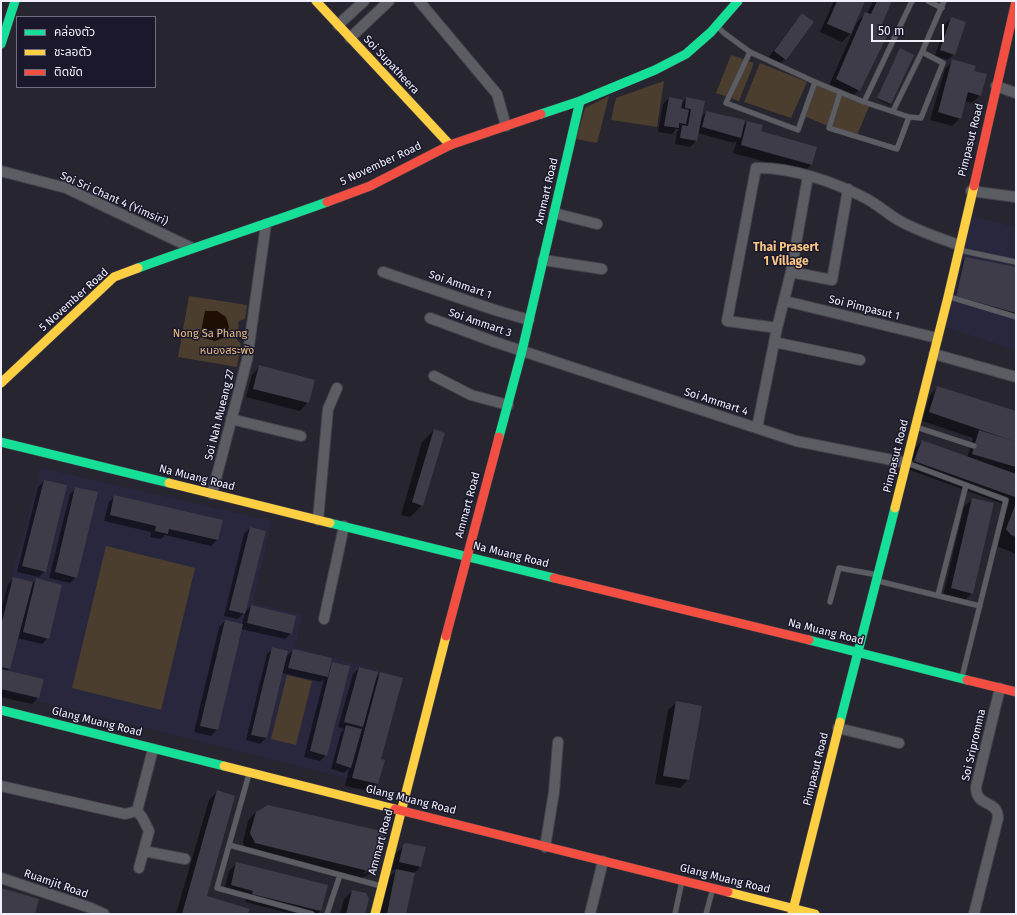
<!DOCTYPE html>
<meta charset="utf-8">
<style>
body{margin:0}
#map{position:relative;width:1017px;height:915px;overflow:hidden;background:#262530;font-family:"Fira Sans","Noto Sans Thai",sans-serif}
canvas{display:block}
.frame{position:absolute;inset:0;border:2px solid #f0f0fd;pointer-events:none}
.legend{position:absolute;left:16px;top:16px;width:140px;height:72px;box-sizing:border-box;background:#1a182a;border:1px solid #706e7e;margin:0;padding:5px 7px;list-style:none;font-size:12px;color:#f0f0fd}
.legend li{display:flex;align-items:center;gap:8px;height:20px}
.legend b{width:20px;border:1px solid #706e7e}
.scale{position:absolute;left:871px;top:24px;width:73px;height:18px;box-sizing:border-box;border:2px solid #f0f0fd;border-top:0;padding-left:5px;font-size:12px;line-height:14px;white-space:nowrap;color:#f0f0fd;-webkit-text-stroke:3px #1a182a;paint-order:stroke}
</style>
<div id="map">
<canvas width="1017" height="915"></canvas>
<div class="frame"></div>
<ul class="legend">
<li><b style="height:5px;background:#16e098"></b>คล่องตัว</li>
<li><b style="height:5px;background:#ffcf43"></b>ชะลอตัว</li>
<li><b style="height:5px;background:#f24e42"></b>ติดขัด</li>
</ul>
<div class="scale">50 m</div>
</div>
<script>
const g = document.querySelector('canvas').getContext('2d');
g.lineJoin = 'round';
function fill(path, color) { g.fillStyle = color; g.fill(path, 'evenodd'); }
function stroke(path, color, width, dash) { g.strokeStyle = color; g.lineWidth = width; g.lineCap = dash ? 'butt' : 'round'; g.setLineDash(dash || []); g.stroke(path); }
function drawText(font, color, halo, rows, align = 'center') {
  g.font = font + ' "Fira Sans","Noto Sans Thai",sans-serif'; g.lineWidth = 3; g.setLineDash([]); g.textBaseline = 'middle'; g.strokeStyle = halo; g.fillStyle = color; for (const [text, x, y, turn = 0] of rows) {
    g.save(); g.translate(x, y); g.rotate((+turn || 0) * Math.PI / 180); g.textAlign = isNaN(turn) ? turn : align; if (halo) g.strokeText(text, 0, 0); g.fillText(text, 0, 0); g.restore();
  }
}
const built = new Path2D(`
 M966 215 1016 227V350L940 326Z
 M41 468 272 521 253 603 302 615 295 647 379 670 350 779 1 692V616Z`);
const green = new Path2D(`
 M731 55 754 63 739 101 716 93Z
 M760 63 807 82 791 118 744 102Z
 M664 81 657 127 611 120 616 98Z
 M816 82 870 104 856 138 802 115Z
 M609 96 597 143 576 139 585 108Z
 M189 296 247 305 245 319 239 321 237 340 241 344 237 367 178 357Z
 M106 546 195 568 161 710 72 688Z
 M287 675 312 681 296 745 271 739Z`);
const water = new Path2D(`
 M205 311H217L226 317 229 327 226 337 215 341 200 337Z`);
const shadow = new Path2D(`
 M834 1H864L850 34 842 42 820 32Z
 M873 1H892L876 33 859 90 851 98 828 88 857 22 866 13 867 14Z
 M802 15 785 59 779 65 769 57 796 21Z
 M951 18 954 54 948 60 935 56 945 24Z
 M899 51 891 104 889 105 877 99Z
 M953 61 973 71 980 95 972 103 965 101 960 118 952 126 930 120 945 69Z
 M669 98 681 104 686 98 701 118 706 112 742 127 747 122 760 132 812 164 803 172 733 153 737 140 734 143 698 133 696 141 690 147 675 144 677 132 679 129H676L672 134 658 132 663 104Z
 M965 258 1016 268V314L955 297 963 260Z
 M260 366 308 402 300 411 246 397 252 375Z
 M938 387 1016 412V472L1013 474 1016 475V554L999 547 995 541 1009 501 1006 505 907 469 914 449 922 441 967 458 973 438 922 421 930 395Z
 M434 430 422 505 410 517 401 515 422 442Z
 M44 481 45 571 39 577 17 572 38 487Z
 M76 488V577L70 583 49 578 70 494Z
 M115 496 222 521 217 540 211 546 165 535 161 539 150 537 151 532 104 521 109 502Z
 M973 499 972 593 964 601 943 596 964 507Z
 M250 528 244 613 238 619 224 616 244 534Z
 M14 578 33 583 36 580 48 638 42 644 17 638 9 669 7 671 43 679 38 698 32 704 1 697V610L8 584Z
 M251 606 291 633 285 639 241 629 217 730 211 736 194 732 219 627 225 621 242 625 245 612Z
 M273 648 286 657 293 650 329 667 333 663 326 755 320 761 304 757 324 679 321 682 282 673 266 738 260 744 246 740 267 654Z
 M359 668 375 679 381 673 380 760 377 783 369 791 345 786 349 768 344 773 331 769 341 732 344 729 338 727 353 674Z
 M677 702 688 780 680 788 655 784 668 710Z
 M217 792 205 897 248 914H176L209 800Z
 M256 812 379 864 371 873 359 879 247 851 243 842 248 821ZM373 867V869L364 874 363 873Z
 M404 846 420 867 414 873 405 914H377L384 882 396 871 392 870 395 854Z
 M237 863 327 885 320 911 317 914H292L245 902 246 899 223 893 229 871Z
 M352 891 364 914H340L344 899Z`);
const building = new Path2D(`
 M837 1H865L851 34 827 24Z
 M877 1H892L878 33 887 36 860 91 836 79 865 12 871 14Z
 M802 13 814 22 786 60 774 51Z
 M951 17 966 22 955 55 940 50Z
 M900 48 914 55 891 104 877 98Z
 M952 59 976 66 974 71 987 74 981 96 968 92 961 119 938 112Z
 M669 97 683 100 681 108 689 110 686 124 679 123V128L664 126Z
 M686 97 705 101 697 141 680 138 682 125 688 126 691 109 685 108Z
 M706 111 745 120 741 138 702 127Z
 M747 121 763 125 761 131 817 147 812 165 741 145Z
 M965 257 1016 267V313L956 296Z
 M259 365 315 380 309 403 253 389Z
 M937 386 1016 411V442L929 412Z
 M434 429 445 433 423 506 412 502Z
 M979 430 1016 442V467L972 454Z
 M922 440 1016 474 1015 497 914 461Z
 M44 480 67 485 46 572 22 566Z
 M75 487 98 492 77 578 55 572Z
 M114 495 223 520 218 540 169 529 168 534 155 531 156 526 110 515Z
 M972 498 994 503 973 594 951 588Z
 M1016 503V537L1011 535 1006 529Z
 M250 527 266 531 245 614 229 610Z
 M13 577 33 582 10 669 1 667V626Z
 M36 578 62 585 49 639 23 632Z
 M251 605 296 616 292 634 247 623Z
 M225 620 243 624 218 730 200 726Z
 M272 647 288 651 267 738 251 735Z
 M293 649 332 658 328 677 288 668Z
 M332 662 350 666 327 756 310 751Z
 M359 667 378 672 363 727 344 722Z
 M1 669 44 679 39 698 1 689Z
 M380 672 403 678 381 759 385 760 378 784 352 778Z
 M676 701 702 706 689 780 663 776Z
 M346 725 362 729 351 768 336 763Z
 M217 790 235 796 207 896 250 909 248 914H182Z
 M268 805 381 831 386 838 380 865 368 871 255 843 250 833 256 812Z
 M406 843 426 847 421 867 399 862 403 845Z
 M236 862 328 885 321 911 252 894 253 891 231 885Z
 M396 869 415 873 406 914H387Z
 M1 888 39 899 35 914H1Z
 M352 890 366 893 369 899 365 914H346Z`);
const lane = new Path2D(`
 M928 1 942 8
 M717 26 724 33 750 52 726 103 798 130 815 82 864 102 909 117 921 118 943 63 922 52
 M750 52 815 82
 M840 93 829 128 897 149 909 117
 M864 102 912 1
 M893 111 922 52 944 1
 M959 250 1016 262
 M950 297 1016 317
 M916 427 974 446
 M907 463 1006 500 962 677
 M878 581 980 606
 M938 595 966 485
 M830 602 839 568 878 575
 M249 774 217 888 312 914
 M229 845 381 886
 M327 914 340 875
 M675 914 682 881
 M706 914 713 888`);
const street = new Path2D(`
 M419 1 497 94 506 126
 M338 25 364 1
 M350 38 389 1
 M996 86 1016 93
 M1 171 66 188 192 248
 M971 191 1016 197
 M554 213 597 224
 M543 260 602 269
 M383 272 495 310 529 320
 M791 272 832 280 848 189
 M785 301 937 338
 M430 318 495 342 796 441 907 463
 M777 328 727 321 756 168C791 167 835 182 867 199 878 205 888 214 900 221 918 231 939 238 959 245
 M774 342 860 360
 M934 354 1016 377
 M434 376 471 395 508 405
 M231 419 301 436
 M757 428 777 328 791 272 808 176
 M212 494 247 360 266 224
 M318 520 328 409 337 388
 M324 619 344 526
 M838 728 899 743
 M1 786 125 814 137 811 153 749
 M137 811 142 817 149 831 139 868
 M545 847 554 792 558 742
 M144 851 185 859
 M1 878 91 908 104 914
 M590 914 603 861
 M974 914 998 818C998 799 976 808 976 787L1000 688`);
const fast = new Path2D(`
 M1 44 15 1
 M541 114 580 101 655 70 686 54 711 32 738 1
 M138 268C200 245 264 225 327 202
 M499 437 522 351 580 101
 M1 442 169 483
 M330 523 554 578
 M809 640 967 680
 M1 710 224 766
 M840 722 895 508`);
const slow = new Path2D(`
 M316 1 450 145
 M1 383 114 277 138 268
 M169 483 330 523
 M895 508 948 297 974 186
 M224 766 395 809
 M728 892 815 914
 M375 914 446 636
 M792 914 840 722`);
const jam = new Path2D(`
 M974 186 1016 1
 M327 202 370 186 450 145 541 114
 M554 578 809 640
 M446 636 499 437
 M967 680 1016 692
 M395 809 728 892`);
const streetNames = [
 ["Soi Supatheera",391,65,47],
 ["Pimpasut Road",971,140,-76],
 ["5 November Road",381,164,-25],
 ["Ammart Road",547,191,-77],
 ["Soi Sri Chant 4 (Yimsiri)",114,199,24],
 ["Soi Ammart 1",460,285,19],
 ["5 November Road",74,300,-42],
 ["Soi Pimpasut 1",864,308,14],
 ["Soi Ammart 3",480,323,19],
 ["Soi Ammart 4",716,402,18],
 ["Soi Nah Mueang 27",220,415,-76],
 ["Pimpasut Road",896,456,-76],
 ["Na Muang Road",197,478,14],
 ["Ammart Road",468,505,-75],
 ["Na Muang Road",511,555,14],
 ["Na Muang Road",826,632,14],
 ["Glang Muang Road",97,722,14],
 ["Soi Sripromma",974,745,-77],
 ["Pimpasut Road",816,769,-76],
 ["Glang Muang Road",411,800,14],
 ["Ammart Road",381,842,-75],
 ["Glang Muang Road",725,879,14],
 ["Ruamjit Road",56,884,19]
];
const parkNames = [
 ["Nong Sa Phang",210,334],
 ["หนองสระพัง",227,351]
];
const neighbourhoodNames = [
 ["Thai Prasert",786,248],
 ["1 Village",786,262]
];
fill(built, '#29273e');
fill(green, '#4c3e2e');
fill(water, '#1e0e04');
fill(shadow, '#0007');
fill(building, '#3e3c48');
stroke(lane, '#43424c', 6);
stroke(street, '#43424c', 12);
stroke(fast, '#43424c', 10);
stroke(slow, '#43424c', 10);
stroke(jam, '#43424c', 10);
stroke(lane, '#5c5c63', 5);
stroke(street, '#5c5c63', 10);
stroke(fast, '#16e098', 9);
stroke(slow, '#ffcf43', 9);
stroke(jam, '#f24e42', 9);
drawText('11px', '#f0f0fd', '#1a182a', streetNames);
drawText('11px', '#ebbd83', '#1a182a', parkNames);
drawText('bold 12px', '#f9c686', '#1a182a', neighbourhoodNames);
</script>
